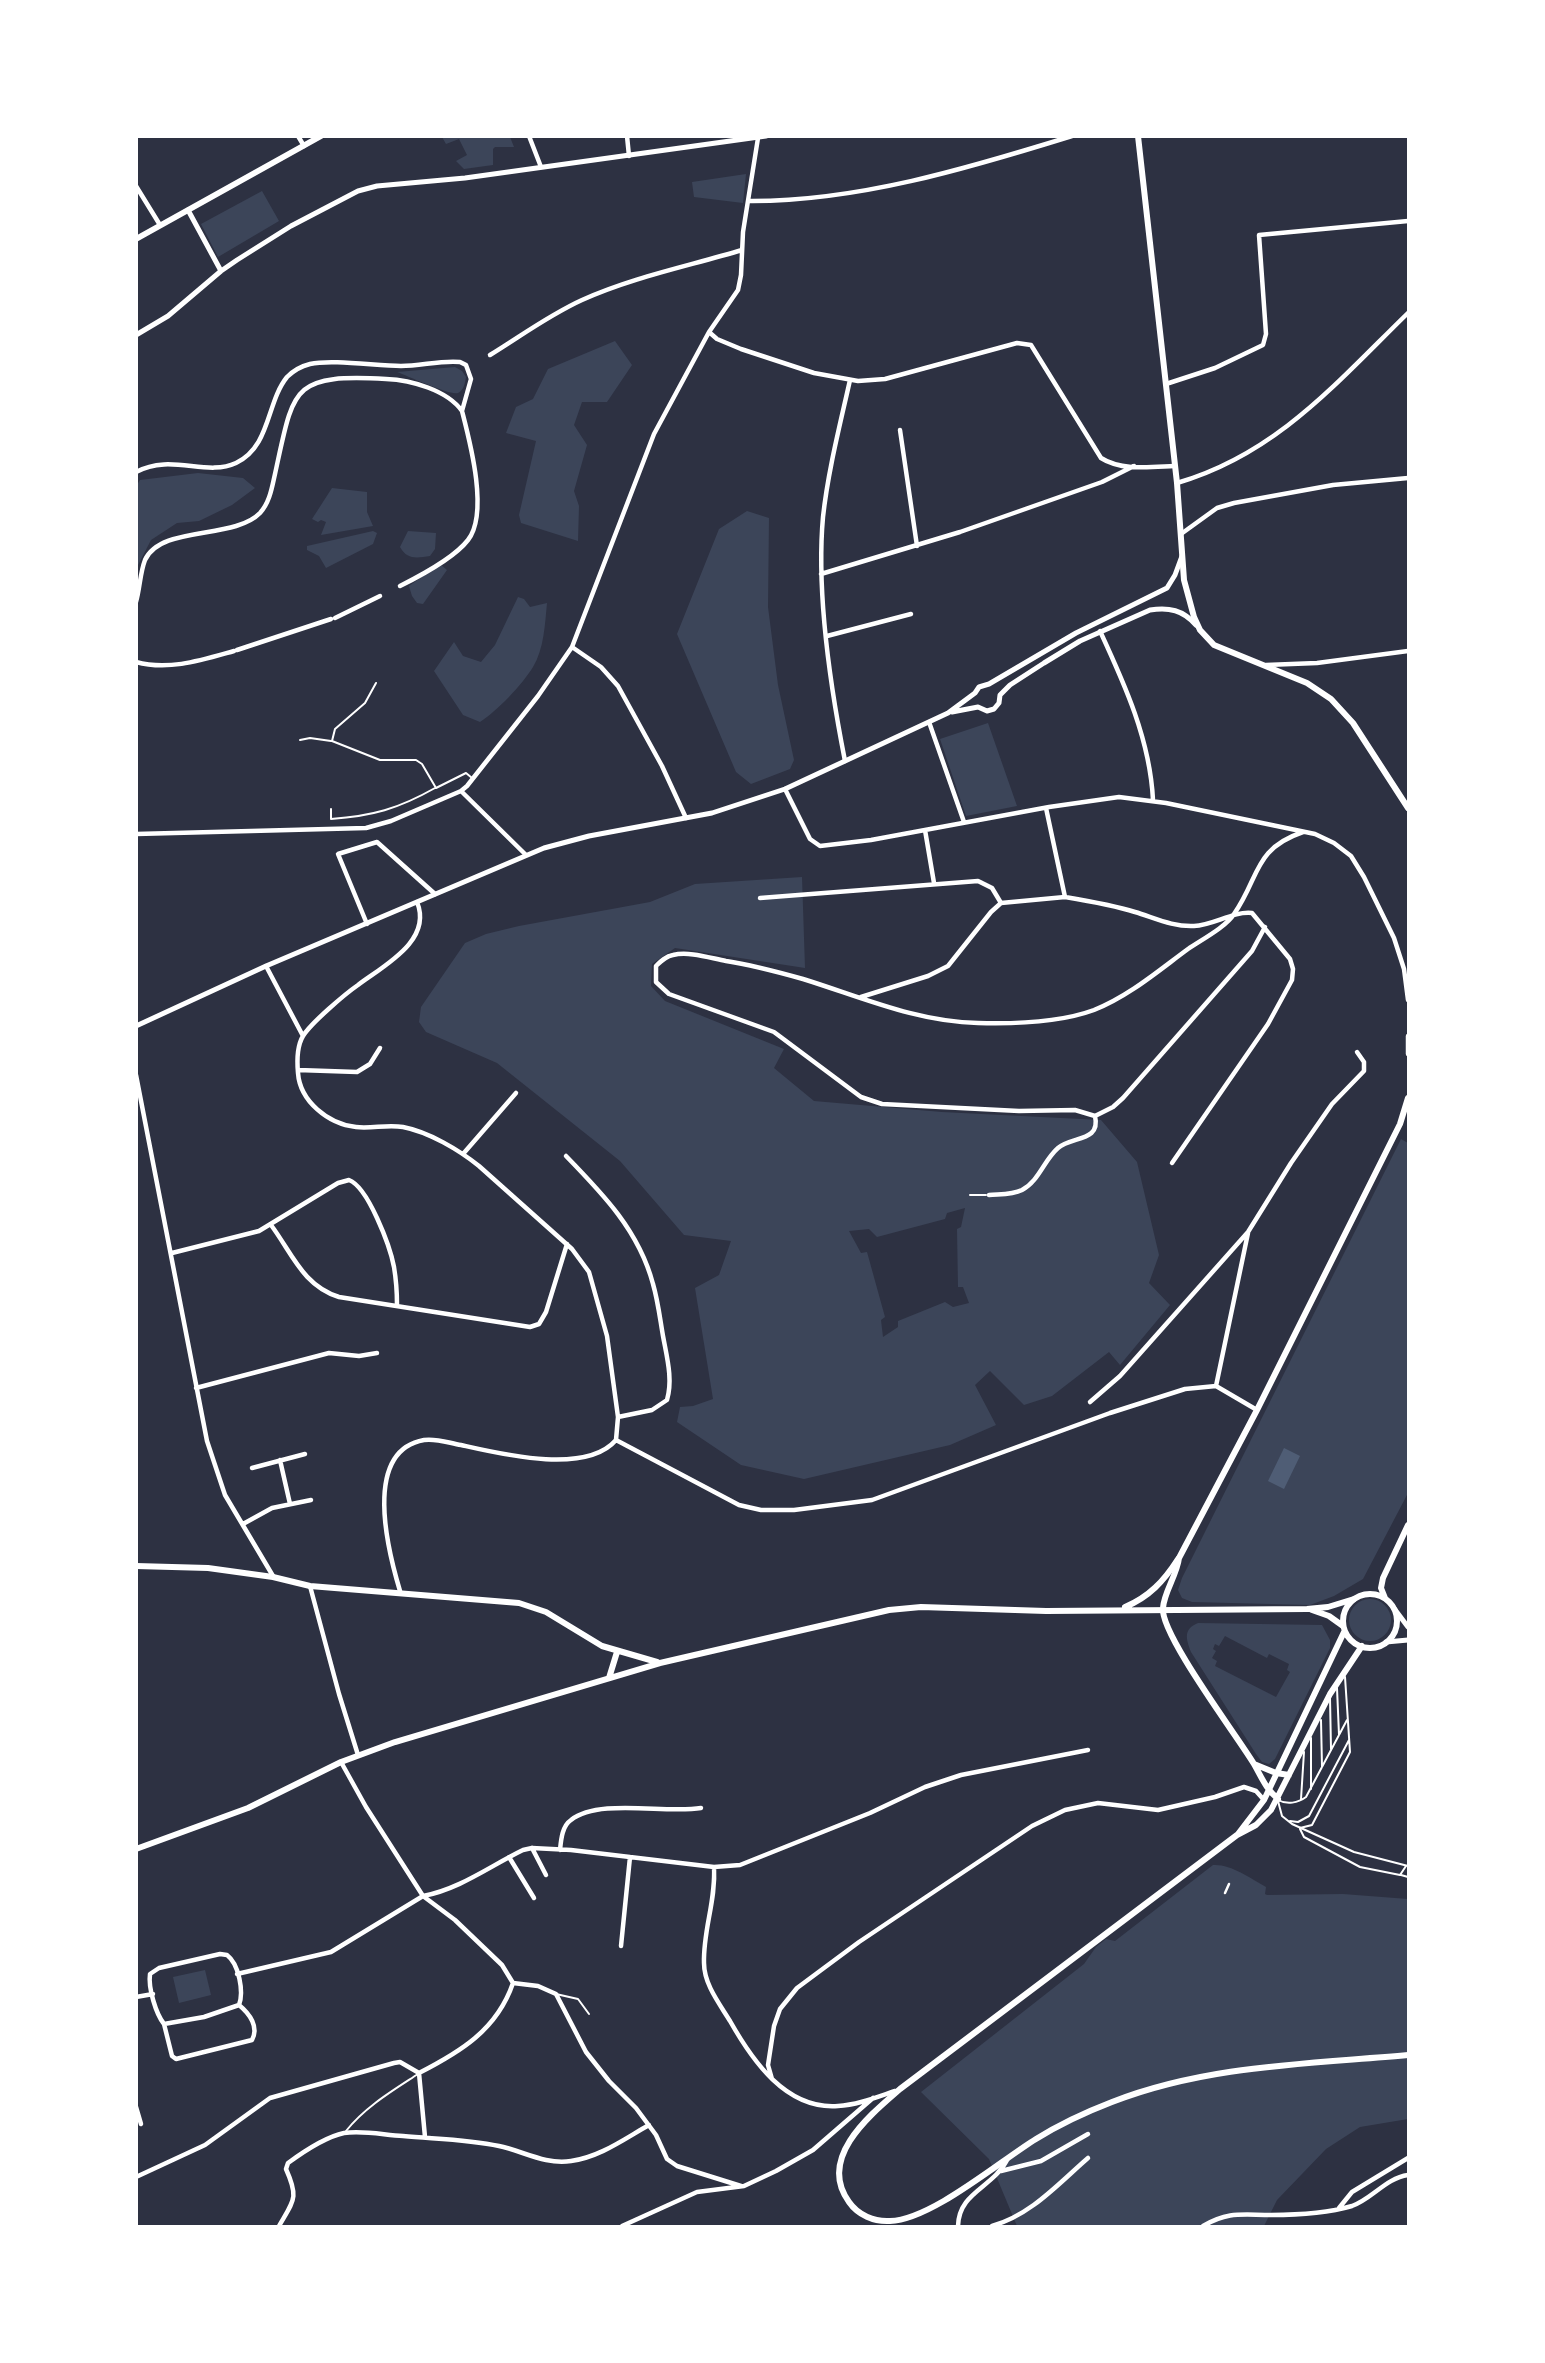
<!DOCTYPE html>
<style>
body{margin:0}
#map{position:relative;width:1545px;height:2363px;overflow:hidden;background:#2d3142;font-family:"Times New Roman",serif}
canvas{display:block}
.frame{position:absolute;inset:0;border:138px solid #fff;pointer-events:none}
</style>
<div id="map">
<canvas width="1545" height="2363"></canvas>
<div class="frame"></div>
</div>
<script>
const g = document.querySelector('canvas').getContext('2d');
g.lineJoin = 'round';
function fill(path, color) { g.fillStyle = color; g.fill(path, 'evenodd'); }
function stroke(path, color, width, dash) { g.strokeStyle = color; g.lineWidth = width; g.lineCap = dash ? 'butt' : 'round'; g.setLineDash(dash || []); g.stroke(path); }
const green = new Path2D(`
 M442 137H510L514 147H495L493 149V165L464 169 456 161 467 155 459 139 446 144Z
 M746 174 743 203 694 197 692 182Z
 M262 191 279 221 218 257 201 224Z
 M615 341 632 365 607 402H582L574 425 587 445 574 491 579 506 578 541 521 523 519 515 536 441 506 433 516 407 533 399 548 369Z
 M455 367 462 371 466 377C465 383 464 390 458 393 451 396 408 376 397 372Z
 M198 473 243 478 255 488 232 505 199 521 177 523 151 540 137 567V485L140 480Z
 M332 488 367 492V512L373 526 321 535 326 522 321 520 318 522 312 519Z
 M747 511 769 518 768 607 778 685 794 760 790 769 751 784 736 772 677 634 719 529Z
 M373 531 377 533 373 544 326 568 319 556 307 550V546Z
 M408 531 436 533 435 549 430 556C417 558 407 560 400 547Z
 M440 564 447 570 423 604 417 603 412 596 409 586Z
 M518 597 524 599 530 607 547 603C545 624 544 649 533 667 522 685 497 711 480 722L463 715 434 671 454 642 463 656 481 662 495 645Z
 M988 723 1017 806 966 816 940 739Z
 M802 877 805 968 675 948 652 964 651 986 665 1001 784 1049 774 1068 814 1101 942 1112 1101 1120 1137 1162 1159 1255 1149 1283 1170 1305 1120 1365 1109 1352 1052 1396 1024 1405 990 1371 975 1385 996 1425 950 1445 804 1479 741 1465 677 1422 680 1407 693 1406 713 1399 695 1288 719 1275 731 1241 684 1235 620 1161 497 1063 426 1032 419 1022 421 1007 465 943 486 934 519 926 650 902 695 884ZM965 1208 961 1227 957 1229 958 1287H963L969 1303 953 1307 945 1302 898 1321V1327L883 1337 881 1320 885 1317 867 1252 861 1253 849 1231 869 1229 877 1237 945 1219 947 1213Z
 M1401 1139 1408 1143V1493L1363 1579 1334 1596 1310 1605 1192 1602 1182 1598 1178 1590 1182 1578Z
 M1349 1620a21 21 0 1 1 42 0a21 21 0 1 1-42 0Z
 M1198 1623 1322 1625 1330 1640V1648L1275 1759 1269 1764 1262 1762 1256 1754 1191 1652C1186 1639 1183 1629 1198 1623ZM1225 1636 1267 1658 1269 1654 1289 1664 1287 1670 1290 1672 1276 1697 1215 1666 1217 1661 1212 1658 1216 1651 1213 1649 1215 1644 1219 1646Z
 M1213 1865C1231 1864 1250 1878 1266 1887L1265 1894 1267 1895 1343 1894 1408 1899V2119L1360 2127 1326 2149 1277 2200 1264 2226H1017L989 2159 921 2092 1084 1964 1096 1947 1106 1939 1115 1941Z
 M205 1970 211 1995 179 2003 173 1977Z`);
const water = new Path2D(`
 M1284 1448 1300 1456 1284 1489 1268 1481Z`);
const service = new Path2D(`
 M376 683 365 703 335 729 332 741 380 760H416L422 764 436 788 466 773 472 778
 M300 740 310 738 331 741
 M331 809V819C372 816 398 809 435 788
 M970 1195H986
 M1337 1688 1339 1735
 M1330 1698 1331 1749
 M1321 1720 1322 1767
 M1311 1789V1738
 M1301 1799 1304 1752
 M1278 1800C1287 1805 1298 1803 1306 1797L1347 1720
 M1278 1801 1282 1816 1292 1824 1354 1852 1408 1866
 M1290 1821 1298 1822 1309 1816 1349 1740
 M1300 1828 1312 1825 1350 1752 1345 1677
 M1300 1829 1304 1837 1360 1867 1400 1875 1406 1866
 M1401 1875 1408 1877
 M556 1994 578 1999 589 2014
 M346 2131C365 2107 392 2091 418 2074`);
const pedestrian = new Path2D(`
 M1225 1893 1229 1884`);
const minor = new Path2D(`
 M298 136 304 146
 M529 136 541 167
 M627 136 629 156
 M136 186 160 225
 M748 201C856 202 969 168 1072 136
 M709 332 717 339 741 349 814 373 858 381 885 379 1017 343 1031 345 1101 458C1121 471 1151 467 1174 466
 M490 355C521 336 549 315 582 300 633 277 689 266 742 250
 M1166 384 1215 368 1263 345 1266 334 1259 235 1408 221
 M900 430 917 546
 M136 472C171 453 206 477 236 463 271 446 266 403 287 377 293 371 302 366 310 364 332 359 377 366 401 366 421 366 441 360 460 362L466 365 471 379 462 411
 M1177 483C1277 454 1337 382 1408 313
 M1181 534 1217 508 1234 503 1333 485 1408 478
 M821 574 960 532 1102 482 1134 466
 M136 602C140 588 140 573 145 560 161 525 234 540 260 513 270 502 272 487 275 474 294 387 291 374 386 379 411 380 447 390 462 411 470 442 489 513 468 540 455 557 420 576 400 586
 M335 618 380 596
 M1100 631C1125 685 1150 740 1153 800
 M827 636 911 614
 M572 647 601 667 618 686 662 766 686 818
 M237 650 331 619
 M136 662C169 671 202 660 234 651
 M1266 665 1317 663 1408 651
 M929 722 964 822
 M845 761C830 685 816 594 823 517 828 471 840 425 850 380
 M785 789 810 839 820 846 871 840 1049 807 1119 797 1166 803 1315 834 1334 843 1351 856 1364 877 1394 938 1404 969 1408 1000
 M461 791 526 855
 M925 830 934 883
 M136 834 366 828 391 821 461 791 467 786 538 696 572 647 654 434 709 332 738 290 741 275 743 232 758 138
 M1065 897C1089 901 1113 905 1135 912 1155 918 1173 927 1194 926 1214 925 1233 911 1252 913L1290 959 1293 969 1292 980 1268 1024 1172 1163
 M760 898 978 881 992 888 1001 903
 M417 902C433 941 383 966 358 985 345 994 311 1023 303 1036 297 1046 297 1062 298 1073 300 1101 328 1124 356 1127 372 1129 387 1124 403 1127 429 1132 459 1150 479 1166L572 1249 589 1272 607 1336 618 1417 616 1440
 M367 924 338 854 377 842 435 894
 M266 966 303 1036
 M861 997 928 976 948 966 991 912 1001 903 1065 897 1046 808
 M1408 1036V1054
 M298 1070 357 1072 370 1064 380 1048
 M136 1075 207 1441 225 1495 273 1576
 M1095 1116 1113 1107 1123 1098 1252 951 1265 927
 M463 1154 516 1093
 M566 1156C603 1194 639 1231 653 1284 658 1301 660 1319 663 1336 667 1358 673 1379 667 1400L652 1410 618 1417
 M989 1195C1000 1194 1012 1195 1022 1190 1039 1181 1044 1160 1058 1148 1072 1136 1101 1142 1095 1116L1075 1110 1019 1111 882 1104 861 1097 774 1032 669 994 656 982V966C661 961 666 956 673 955 689 951 710 958 726 961 752 965 778 972 803 979 861 997 917 1022 978 1023 1015 1024 1059 1023 1094 1010 1129 996 1158 971 1188 949 1201 940 1226 927 1234 914 1260 877 1253 849 1303 832
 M271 1225C292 1253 303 1286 339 1297L530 1327 539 1324 546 1312 567 1244
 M172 1253 259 1231 338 1183 349 1180C368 1187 390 1246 394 1267 396 1279 397 1292 397 1305
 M1216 1386 1248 1233
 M196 1388 329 1353 359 1356 377 1353
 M1090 1402 1120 1376 1248 1232 1291 1163 1332 1104 1364 1071V1062L1357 1052
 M616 1440 739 1505 761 1510H794L872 1500 1110 1413 1185 1389 1216 1386 1257 1410
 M280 1460 290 1504
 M252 1468 305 1454
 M243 1524 272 1508 311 1500
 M310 1586 339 1694 358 1755
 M400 1591C388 1551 362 1451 424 1440 436 1438 449 1443 461 1445 501 1454 586 1475 616 1440
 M341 1762 366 1807 423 1896 455 1920 502 1965 513 1983
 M532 1848 546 1875
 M560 1850C561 1840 562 1826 571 1820 599 1798 666 1814 701 1808
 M509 1857 534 1898
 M714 1867C716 1901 703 1930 704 1963 704 1984 719 2003 730 2021 752 2060 786 2110 838 2106 857 2105 877 2097 895 2091
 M621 1946 630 1857
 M220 1954 227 1955C239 1964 244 1992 239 2005L204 2017 164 2024C156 2014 148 1988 150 1974L159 1968Z
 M237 1974 331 1952 423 1896C460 1889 490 1866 523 1850L532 1848 571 1850 714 1867 740 1865 870 1813 925 1787 961 1775 1088 1750
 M513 1983 538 1986 556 1994 586 2052 609 2081 636 2108 656 2135 667 2159 677 2166 741 2186
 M136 1997 153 1994
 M164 2024 172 2056 176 2059 252 2040C259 2027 250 2014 239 2005
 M419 2073C460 2052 497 2030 513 1983
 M772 2079 768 2065 774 2026 780 2009 797 1988 859 1942 1032 1826 1065 1810 1098 1803 1158 1810 1215 1797 1244 1787 1256 1791 1264 1800
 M136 2107 141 2124
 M1001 2171 1041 2161 1088 2134
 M136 2177 205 2145 270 2098 394 2063 400 2062 419 2073 425 2137
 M1339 2208 1352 2192 1408 2158
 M279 2226C294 2200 299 2198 286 2169L288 2163C303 2152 325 2137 344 2133 363 2130 384 2135 403 2136 435 2139 467 2139 499 2146 523 2151 545 2165 571 2161 600 2157 624 2139 649 2125
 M622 2226 697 2192 744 2186 776 2171 813 2150 873 2098
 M958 2226C959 2191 994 2188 1008 2158
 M992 2226C1031 2215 1058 2184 1088 2158
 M1203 2226C1229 2211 1242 2215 1271 2215 1296 2215 1328 2213 1352 2206 1372 2199 1386 2178 1408 2175`);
const tertiary = new Path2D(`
 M188 210 221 271
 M136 335 168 316 221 271 237 260 291 226 358 191 377 186 465 178 766 136
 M952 712 978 707 987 711 994 709 999 703 1000 695 1010 685 1044 663 1080 641 1150 610C1169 607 1183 610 1196 625
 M136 1026 266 966 544 848 589 836 712 813 785 789 948 713 975 693 979 687 989 684 1076 633 1167 588 1175 575 1182 556
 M1393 1607 1408 1627
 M1386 1642 1408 1640`);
const secondary = new Path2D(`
 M136 1566 208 1568 273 1577 310 1586 519 1603 546 1612 602 1646 657 1662
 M1125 1607C1149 1597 1164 1581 1178 1559
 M1312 1610 1329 1616 1343 1626
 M609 1678 617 1652
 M136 1849 248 1808 341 1762 395 1742 660 1663 889 1610 921 1607 1046 1611 1307 1609 1328 1607 1354 1599`);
const primary = new Path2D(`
 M1138 136 1177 483 1184 580 1194 617 1200 630 1214 645 1307 683 1331 699 1353 723 1408 808
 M136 239 321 136
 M1343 1621a27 27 0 1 1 54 0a27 27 0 1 1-54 0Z
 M1385 1598 1381 1588 1383 1578 1408 1525
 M1362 1646 1330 1694 1271 1810 1256 1825 1237 1835 900 2089C870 2115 817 2158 849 2202 858 2215 874 2222 890 2221 931 2220 1000 2161 1036 2139 1060 2124 1086 2112 1112 2102 1206 2065 1309 2064 1408 2055
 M1254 1764 1276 1773 1289 1775
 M1278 1799C1266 1789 1262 1778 1254 1764 1238 1737 1160 1634 1163 1608 1164 1592 1177 1575 1179 1558L1257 1410 1400 1124 1408 1098
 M1238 1834 1264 1800 1344 1632`);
fill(green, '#3c4559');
fill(water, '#4f5d75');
stroke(service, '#fff', 2);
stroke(pedestrian, '#fff', 2.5);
stroke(minor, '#fff', 4.5);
stroke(tertiary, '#fff', 5);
stroke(secondary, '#fff', 6);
stroke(primary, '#fff', 6);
</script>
